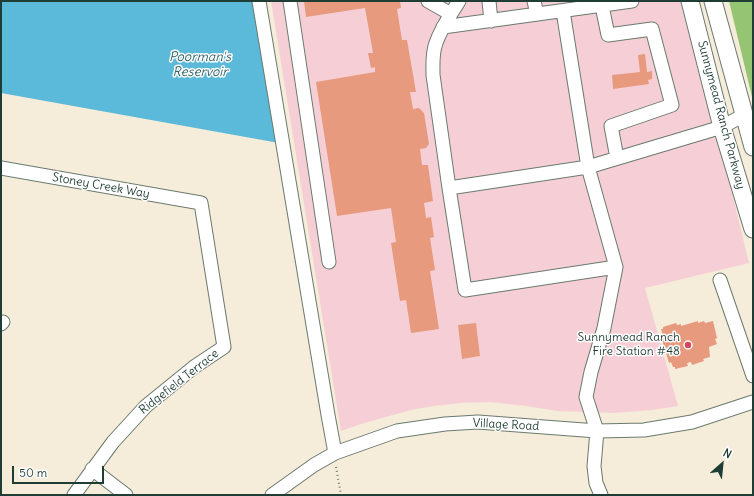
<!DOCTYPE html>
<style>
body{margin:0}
#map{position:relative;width:754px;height:496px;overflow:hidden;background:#f5ecd9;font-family:Delius,sans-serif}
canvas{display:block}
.frame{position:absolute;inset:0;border:2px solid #1f3d34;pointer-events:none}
.north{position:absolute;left:702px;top:444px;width:40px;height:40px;-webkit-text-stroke:3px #fff;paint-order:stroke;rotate:27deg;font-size:11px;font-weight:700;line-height:16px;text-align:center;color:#1f3d34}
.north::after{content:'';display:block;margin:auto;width:14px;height:18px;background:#1f3d34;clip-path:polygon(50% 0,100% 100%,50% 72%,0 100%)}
.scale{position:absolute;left:12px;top:466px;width:92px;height:18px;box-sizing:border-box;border:2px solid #1f3d34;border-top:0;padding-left:5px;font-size:12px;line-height:14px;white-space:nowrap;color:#1f3d34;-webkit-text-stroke:3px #fff;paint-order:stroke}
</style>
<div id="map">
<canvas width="754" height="496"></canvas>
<div class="frame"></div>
<div class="north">N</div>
<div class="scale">50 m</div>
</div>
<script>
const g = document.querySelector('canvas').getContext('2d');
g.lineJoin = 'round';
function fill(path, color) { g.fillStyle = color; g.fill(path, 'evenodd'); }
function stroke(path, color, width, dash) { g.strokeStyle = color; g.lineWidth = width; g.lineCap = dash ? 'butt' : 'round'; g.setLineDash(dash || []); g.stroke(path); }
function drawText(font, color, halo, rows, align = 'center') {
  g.font = font + ' Delius,sans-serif'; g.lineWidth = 3; g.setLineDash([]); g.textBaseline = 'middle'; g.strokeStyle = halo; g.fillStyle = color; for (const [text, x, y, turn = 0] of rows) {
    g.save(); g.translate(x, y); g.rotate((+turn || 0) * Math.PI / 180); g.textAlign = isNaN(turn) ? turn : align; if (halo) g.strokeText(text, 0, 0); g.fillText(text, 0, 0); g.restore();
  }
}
const built = new Path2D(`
 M271 1H686L749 263 645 288 678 406 652 410 614 413 557 411 526 406 491 402 460 403 434 406 411 410 361 424 341 431Z`);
const green = new Path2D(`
 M729 1H753V100L752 97Z`);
const water = new Path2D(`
 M1 1H253L279 143 1 93Z`);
const building = new Path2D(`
 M304 1H400L401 8 397 9 402 40H407L416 92H410L413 109 419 108 424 113 429 144 426 148 420 149 422 165H428L433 201 424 203 426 218 431 217 434 237 430 238 435 270 430 271 439 329 411 333 406 300 400 301 391 243 396 242 391 208 337 216 316 82 375 72V67L371 68 368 53H373L365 8 306 17Z
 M645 54 647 72 652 71V79L648 80 649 84 613 89 612 75 640 72 638 55Z
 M698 321V323L704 321 705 323 713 321 717 338 715 339 717 344 709 347 710 357 703 359 704 361 692 365 691 362 687 363 688 366 675 369V367H673L671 362 669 363 661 336H663L661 329H663V327L676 323 677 325 681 324V326Z
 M476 323 480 356 462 359 458 325Z`);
const path = new Path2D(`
 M336 467 341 495`);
const minor = new Path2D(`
 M259 1 328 415 335 453
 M290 1 329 262
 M428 1 451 14
 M459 1C451 14 441 28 436 43 432 53 433 64 433 75L449 188 588 167 722 127 744 115
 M489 1 491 21
 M534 1 537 14
 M602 6 608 35 652 29 672 105 611 126 617 158
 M443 27 632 1
 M1 168 201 203 224 347 194 367 146 406 113 442 74 495
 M449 188 465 290 616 267 588 167 563 11
 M720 280 753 376
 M1 324 3 322
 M92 469 126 495
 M272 495 314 465 335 453 397 431 445 424 478 422 597 431 644 430 692 422 753 402
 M601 495 596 483 594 466 597 431 586 397 591 372 604 328 616 267`);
const major = new Path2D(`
 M690 1 722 127 753 229
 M713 1 753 147`);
const markers = [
 [688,345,4,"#d1495b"]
];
const streetNames = [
 ["Sunnymead Ranch Parkway",721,115,75],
 ["Stoney Creek Way",101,186,10],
 ["Ridgefield Terrace",179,382,-38],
 ["Village Road",506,425,3]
];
const poiNames = [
 ["Sunnymead Ranch",680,338],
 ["Fire Station #48",680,352]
];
const waterNames = [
 ["Poorman's",200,57],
 ["Reservoir",200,72]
];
fill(built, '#f6cfd6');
fill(green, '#95c473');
fill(water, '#5bbad9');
fill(building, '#e79a7d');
stroke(minor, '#6a7a6e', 15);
stroke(major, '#6a7a6e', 19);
stroke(path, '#6a7a6e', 2, [1, 3]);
stroke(minor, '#fff', 13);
stroke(major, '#fff', 17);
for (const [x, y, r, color] of markers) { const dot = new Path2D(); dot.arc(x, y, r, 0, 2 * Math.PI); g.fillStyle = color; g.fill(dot); stroke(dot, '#fff', 1.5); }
drawText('12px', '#1f3d34', '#fff', streetNames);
drawText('12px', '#1f3d34', '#fff', poiNames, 'right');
drawText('italic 13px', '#316266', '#fff', waterNames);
</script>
